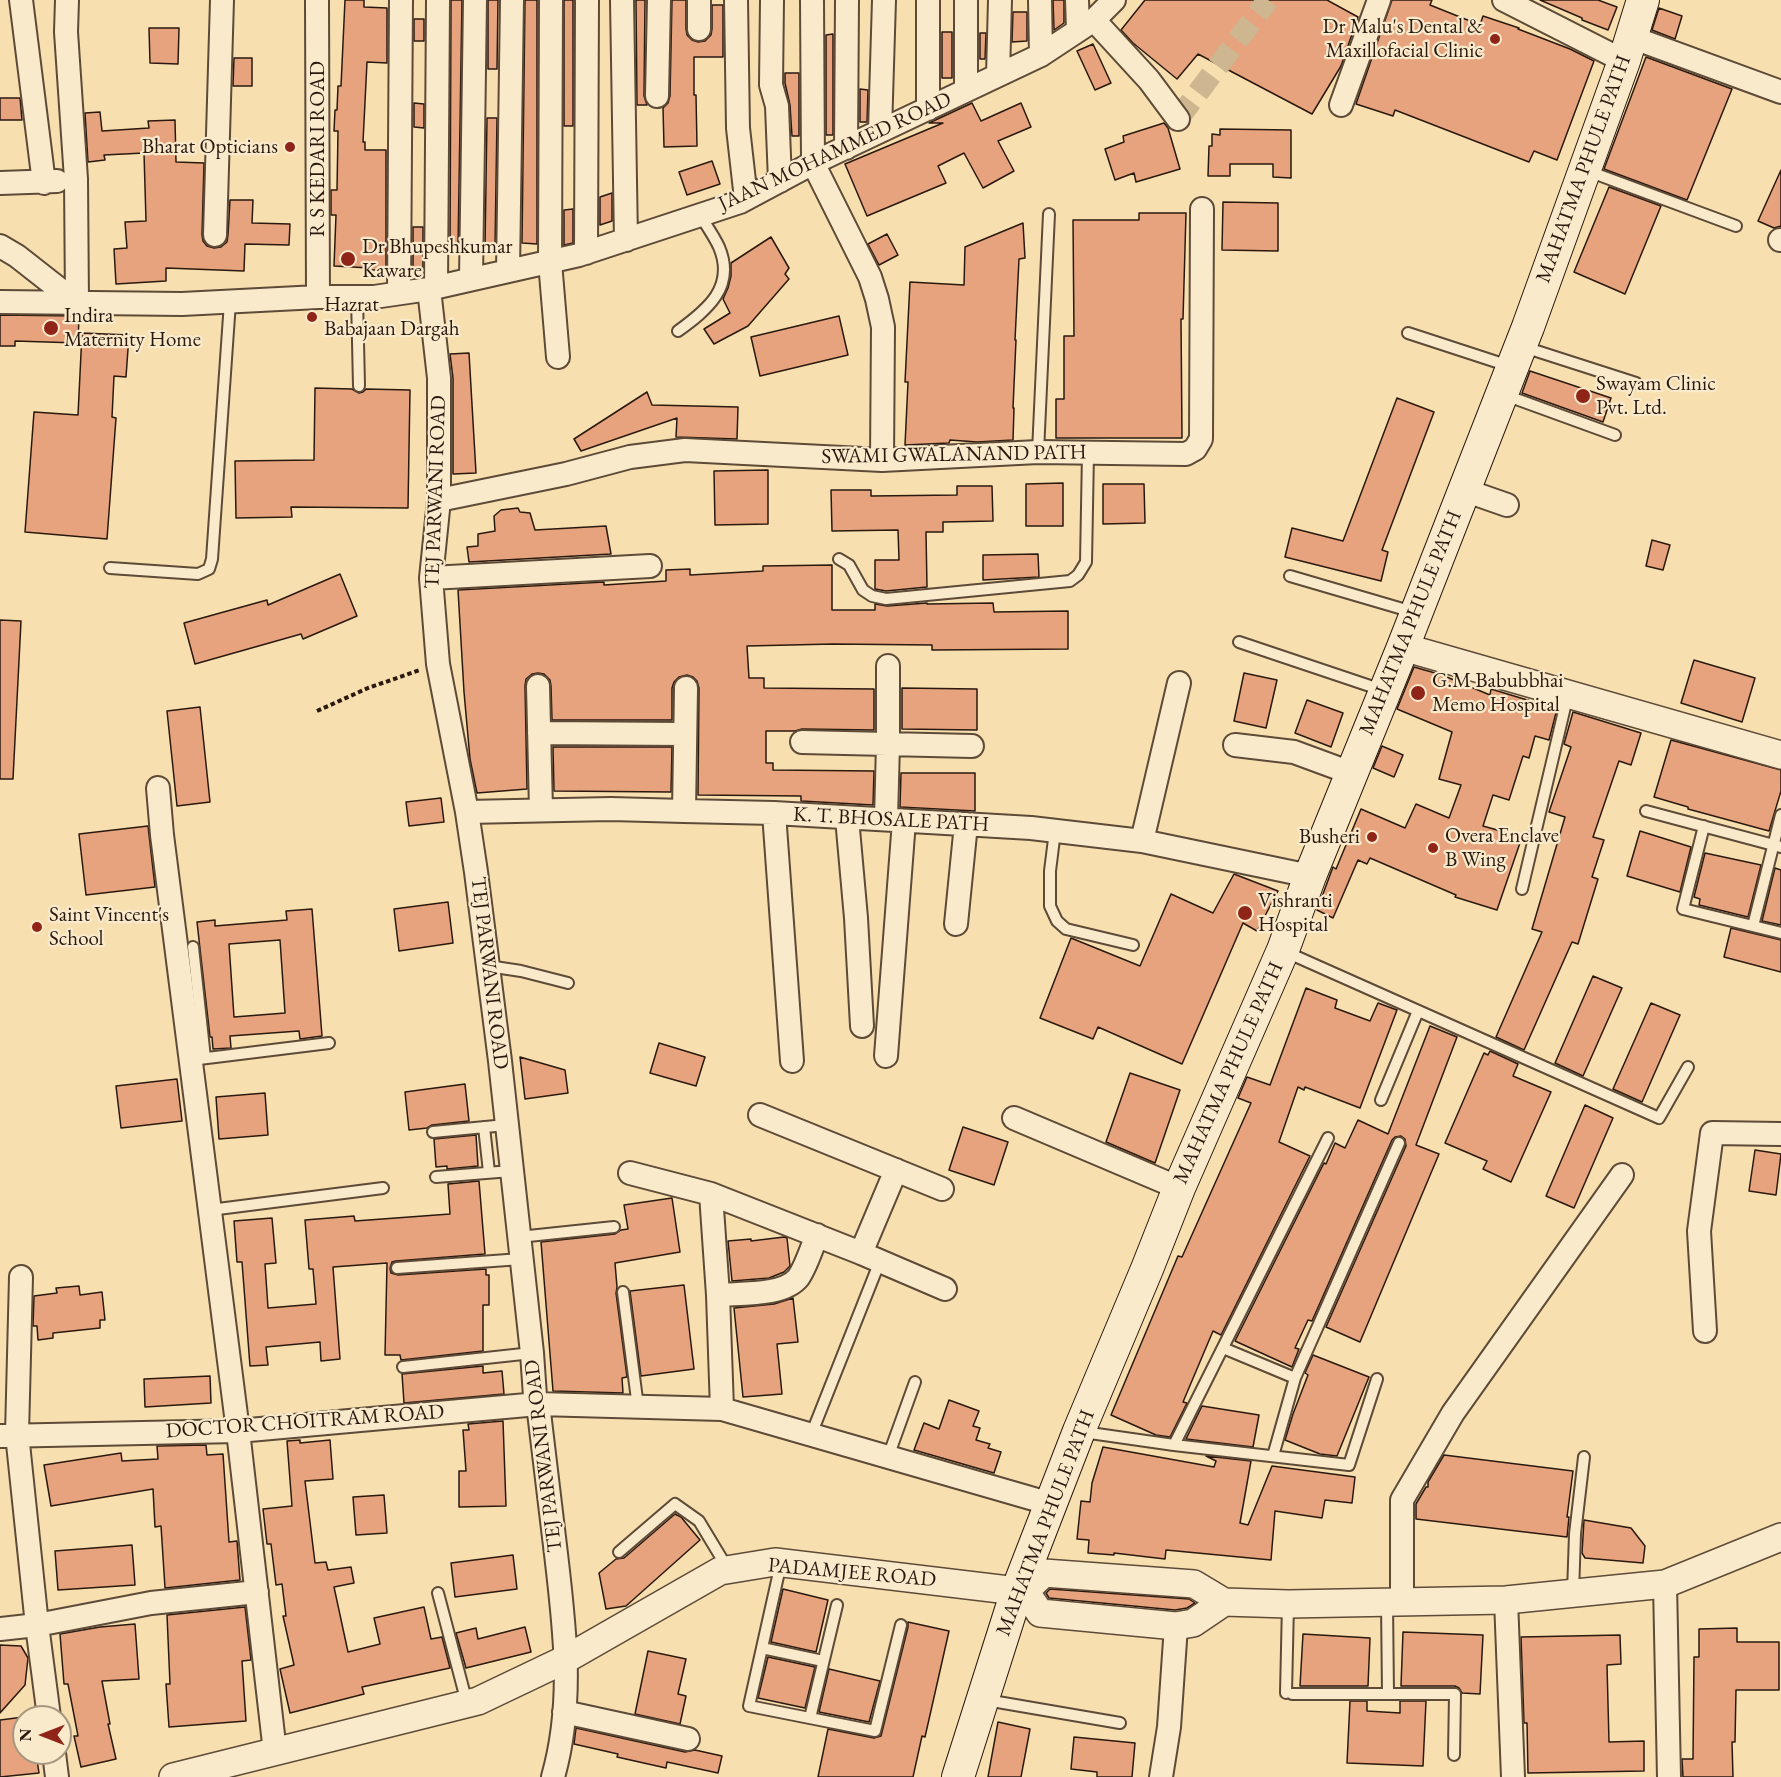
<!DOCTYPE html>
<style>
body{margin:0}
#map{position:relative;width:1781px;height:1777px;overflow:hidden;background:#f7dfb0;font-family:"EB Garamond",serif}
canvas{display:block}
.north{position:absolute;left:12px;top:1705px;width:60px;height:60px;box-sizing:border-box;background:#faeacc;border:2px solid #a79680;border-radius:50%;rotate:270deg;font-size:16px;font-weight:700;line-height:24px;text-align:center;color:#2a190f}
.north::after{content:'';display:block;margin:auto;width:21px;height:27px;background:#8f2418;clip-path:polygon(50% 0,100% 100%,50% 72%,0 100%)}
</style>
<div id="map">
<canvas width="1781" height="1777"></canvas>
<div class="north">N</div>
</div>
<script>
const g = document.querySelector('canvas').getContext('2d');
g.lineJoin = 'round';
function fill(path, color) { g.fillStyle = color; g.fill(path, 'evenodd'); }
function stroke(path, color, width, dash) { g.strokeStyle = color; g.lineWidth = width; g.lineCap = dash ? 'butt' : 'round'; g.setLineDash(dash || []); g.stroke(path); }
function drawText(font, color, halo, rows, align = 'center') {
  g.font = font + ' "EB Garamond",serif'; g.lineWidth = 4.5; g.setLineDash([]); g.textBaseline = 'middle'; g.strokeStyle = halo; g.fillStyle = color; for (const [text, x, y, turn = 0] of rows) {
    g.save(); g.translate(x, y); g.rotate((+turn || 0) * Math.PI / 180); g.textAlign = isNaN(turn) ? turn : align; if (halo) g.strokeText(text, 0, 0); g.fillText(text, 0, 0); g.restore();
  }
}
const building = new Path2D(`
 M345 0H364V7L387 8V63L367 62 363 142H365V150H386V270H370V268L334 266 336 215H331V190H337L338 131H334L335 110H337L338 86H341Z
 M451 0H462L458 248H450Z
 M488 0H498L497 69H488Z
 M525 0H537V244L522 243Z
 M564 0H573V126H564Z
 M636 0H645L644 96 647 105H637Z
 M672 0H686V29L687 35 692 40 698 42 705 41 711 35 712 29V5H723V57H694V95H696L697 146 664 147 663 108 668 103 670 96Z
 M1053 0H1064V23L1054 30Z
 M1145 0H1327L1358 17 1341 66 1312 114 1198 54 1177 79 1133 43 1121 30Z
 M1392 0H1432L1430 5 1480 25 1483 16 1519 28 1518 29 1570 49 1594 61 1557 160 1534 151 1529 162 1395 110 1393 116 1356 104Z
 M1540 0H1598L1617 7 1608 30 1582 20V18Z
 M1659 8 1682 16 1675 39 1652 30Z
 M1013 12H1027V41L1012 42Z
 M414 19H424V41H414Z
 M149 28H179L178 64 150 63Z
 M942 32H952V78H942Z
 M980 33H986L985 59H980Z
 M833 34V135H826V35Z
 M1093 44 1111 83 1095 90 1077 51Z
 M1646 57 1732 89 1687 200 1604 169Z
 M234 58H252V86H233Z
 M785 73H799V136H792L790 105 785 83Z
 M860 89 868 90 867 122H860Z
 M0 98H20L22 120H0Z
 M414 103 424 104V128L414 127Z
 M972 103 981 121 1021 103 1031 127 998 141 1014 171 983 188 964 153 938 166 946 183 867 216 845 164 943 123H929Z
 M100 112 102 131 149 128 148 121 175 120 176 162 204 163 202 235 203 241 207 246 214 248 221 247 227 242 228 235 230 200H253L252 223 290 224 289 245 245 244 244 271 166 268V281L116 284 114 249 127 248 125 222 146 221 144 153 104 155 105 160 88 162 85 113Z
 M487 118H497L495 247H485Z
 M1164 123 1168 128 1180 169 1136 182 1134 173 1115 180 1105 149 1124 142 1123 136Z
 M1220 129 1291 130V178L1273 177V164H1230V176H1208L1209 146H1212V134L1220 135Z
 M712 161 720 184 687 195 679 172Z
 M1781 170V226L1774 228 1758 221Z
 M1609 187 1661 206 1625 294 1574 272Z
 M612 193V221L600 225V197Z
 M1223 202 1278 203V251L1222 250Z
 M573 209V243L564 245V210Z
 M1139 213H1186L1183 319H1181L1182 438H1056V399H1064V336H1074L1073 220H1139Z
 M1023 223 1025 258 1019 259 1015 340H1016L1013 408H1014L1013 440 977 442 950 440 949 443 905 445 908 382H905L910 282 964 285 965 247Z
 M413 227H423V270H413Z
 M887 234 898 255 879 265 868 244Z
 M771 237 789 268 785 274 789 279 748 326 714 344 704 329 730 313 723 299 728 288 731 276V263Z
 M0 315 79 316 78 343 15 341V346H0Z
 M839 316 848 355 760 376 751 337Z
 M82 333 129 335 126 377 114 376 112 417 116 418 107 539 25 532 34 412 78 415Z
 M469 353 476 473 453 474V378L450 354Z
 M1530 371 1611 398 1603 422 1522 393Z
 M315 388 352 389 359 393 363 392 366 389 410 390 408 508 291 507 292 517 236 518 235 461 314 460Z
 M647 392 652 405 738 407 737 439 676 437 677 418 581 451 574 439Z
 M1397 398 1434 412 1382 550 1388 552 1381 581 1285 557 1292 528 1343 541Z
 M768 470V524L715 525 714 471Z
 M1063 483V526H1026V484Z
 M1103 484H1144L1145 523 1103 524Z
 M957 486H992L993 521 943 522V532H926L927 587 886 591 875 589V560H899L898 530 832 531 831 490H871V496L957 495Z
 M518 508 520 512 530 513 535 530 606 526 611 554 469 562 467 547 478 546V534L495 531 494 516 501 510Z
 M1652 540 1670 545 1663 570 1646 566Z
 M1038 554 1039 577 983 580V555Z
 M832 565V610H875V604L887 606 927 603V604L993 603 994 612 1068 611V649L932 650V645L833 644 747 646 749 678H764V688L874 689V730L802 729 795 731H766V763H773V770L874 771 873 805 801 801V796L698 795 699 688 697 681 693 677 687 675 679 677 674 682 672 688V720H552L551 686 550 680 544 674 538 673 532 674 526 679 525 686 527 789 477 793 470 759 464 692 458 590 604 582V585L666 581V570L690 569V575L763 571V566Z
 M340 574 357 616 303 639 301 634 195 664 184 623 267 600 268 605Z
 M0 620 21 621 13 779H0Z
 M1694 660 1755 678 1742 722 1681 703Z
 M1414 667 1442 675 1490 695 1491 689 1557 709 1549 740 1535 736 1529 758 1523 756 1509 800 1493 795 1483 826 1522 837 1497 910 1455 897 1456 895 1370 858 1367 864 1358 860 1333 918 1317 910 1333 867 1336 869 1361 809 1405 828 1416 804 1449 818 1461 785 1439 779 1452 732 1397 709Z
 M1244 673 1277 680 1266 728 1234 721Z
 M902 688 977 689V730L902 729Z
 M1307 700 1343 713 1331 747 1295 733Z
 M200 707 210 802 177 806 167 711Z
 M1573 712 1641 733 1631 765 1619 761 1593 837 1604 840 1592 877 1598 879 1578 944 1572 942 1524 1050 1496 1037 1542 932 1532 929 1565 817 1549 812 1571 747 1564 744Z
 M1671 740 1781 770V791L1769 831 1688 809V807L1654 797Z
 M1382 746 1403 755 1394 777 1373 768Z
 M553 747H672L671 792 554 791Z
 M901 773H975V811L900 807Z
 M441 798 444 822 409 826 406 802Z
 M148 826 155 887 86 895 79 834Z
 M1640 831 1691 847 1680 892 1627 876Z
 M1705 853 1761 865 1748 917 1699 905 1700 899 1694 897Z
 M1775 868 1781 870V925L1762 921Z
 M1234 874 1278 891 1257 931 1243 923 1182 1064 1098 1027 1093 1039 1040 1018 1071 938 1140 966 1171 894 1213 913Z
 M448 902 453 943 399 951 394 909Z
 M312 909 322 1036 300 1039 299 1031 230 1036 231 1048 213 1049 212 1037H210L197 922 215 920V926L287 920 286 911ZM280 940 285 1013 234 1017 229 944Z
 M1731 928 1781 940V972L1724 957Z
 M1593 976 1622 988 1583 1076 1555 1063Z
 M1306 988 1337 1000 1335 1008 1370 1021 1378 1003 1397 1010 1360 1108 1305 1087 1304 1090 1298 1087 1279 1142 1310 1156 1221 1335 1213 1331 1183 1402 1187 1403 1170 1437 1156 1435 1111 1415 1178 1256 1182 1257 1251 1103 1238 1098 1247 1077 1270 1085Z
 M1651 1003 1680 1015 1642 1102 1613 1089Z
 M1430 1026 1457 1037 1416 1145 1439 1154 1360 1342 1326 1327 1406 1146 1405 1139 1401 1136 1395 1137 1392 1140 1312 1321 1308 1320 1295 1348 1299 1349 1292 1367 1235 1341 1324 1163 1326 1164 1335 1143 1345 1148 1358 1120 1388 1134Z
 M659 1043 705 1057 696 1086 650 1073Z
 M1490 1051 1518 1064 1513 1076 1551 1092 1511 1182 1483 1169 1487 1161 1445 1143 1484 1053 1488 1055Z
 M520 1057 565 1070 568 1093 525 1099Z
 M1130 1073 1180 1090 1155 1163 1106 1142Z
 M177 1079 182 1121 121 1128 116 1086Z
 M465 1084 469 1121 432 1125 427 1128 409 1130 405 1092Z
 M265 1093 268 1135 219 1139 216 1097Z
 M1585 1105 1613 1118 1574 1208 1546 1196Z
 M963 1127 1008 1142 994 1185 949 1170Z
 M476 1135 478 1166 447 1169V1166L436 1167 434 1139Z
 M1755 1150 1781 1154 1776 1195 1749 1191Z
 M479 1181 485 1254 396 1261 392 1262 390 1268 391 1273 398 1275 486 1269V1275H489V1305H483V1351L401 1360 400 1355H385L387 1263 333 1267 340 1359 321 1361 320 1342 266 1347 268 1365 250 1366 242 1262H237L234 1221 272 1218 276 1263 265 1264 268 1308 316 1304 313 1269H309L305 1220 354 1216 355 1221 450 1214 448 1184Z
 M672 1198 680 1252 615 1263 617 1287 616 1293 627 1377 622 1378 623 1393 553 1391 541 1242 615 1234 621 1230 628 1229 624 1205Z
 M784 1237 787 1238 790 1266 784 1272 769 1278 732 1281 728 1241 751 1239V1241Z
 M684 1285 694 1369 641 1376 630 1291Z
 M79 1286 80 1295 102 1292 105 1320H100V1328L53 1333V1338L38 1340 37 1326H33L34 1296 57 1293 56 1288Z
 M793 1298 798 1342 777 1344 782 1394 743 1397 734 1308 774 1304Z
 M1313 1355 1369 1377 1337 1456 1320 1454 1285 1440 1293 1414 1308 1375 1305 1373Z
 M483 1366V1373L502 1371 504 1394 404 1403 402 1374Z
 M210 1376 211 1403 145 1407 144 1379Z
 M949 1400 979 1411 973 1426 980 1428 976 1440 990 1444 988 1448 1001 1452 994 1473 914 1450 924 1423 939 1429Z
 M1202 1406 1259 1415 1253 1447 1186 1439Z
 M503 1421 506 1506 459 1507V1471H466L463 1430H469L468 1424Z
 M300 1440V1443L330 1440 333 1479 305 1481 315 1563 326 1562 328 1570 351 1567 354 1583 334 1587 348 1652 380 1644 374 1618 424 1607 431 1639 442 1637 450 1668 362 1687 364 1694 290 1713 280 1669 294 1665 283 1616H286L282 1584 276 1585 271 1544H267L263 1509 292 1506 287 1441Z
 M206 1445 207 1455 223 1454 229 1542 237 1541 240 1580 165 1588 161 1526 155 1527 153 1489 51 1506 44 1465 121 1453 122 1461 158 1459 157 1446Z
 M1103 1447 1214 1467 1216 1461 1206 1456 1251 1461 1240 1523 1248 1525 1272 1466 1355 1477 1352 1503 1325 1500 1322 1518 1275 1511 1271 1560 1166 1550 1165 1559 1114 1553V1555L1088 1553 1089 1540 1077 1539 1081 1501 1090 1502 1092 1483Z
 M1444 1455 1573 1471 1567 1517H1569L1567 1537 1416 1519V1504L1426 1487H1428V1482Z
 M384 1495 387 1533 356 1535 353 1497Z
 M675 1514 681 1517 700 1540 626 1606 606 1609 599 1573 616 1559 624 1558Z
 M1584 1520 1631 1528 1645 1546 1643 1563 1585 1558 1582 1553Z
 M132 1545 135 1585 58 1590 55 1551Z
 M513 1555 517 1589 455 1597 451 1563Z
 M783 1589 828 1600 816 1652 771 1642Z
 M1050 1589 1189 1599 1195 1603 1187 1608 1175 1610 1049 1598 1046 1593Z
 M245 1607 251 1660 242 1661 246 1721 169 1727 166 1684H170L167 1615Z
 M908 1622 949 1631 925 1737 922 1736 913 1777H818L828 1729 874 1738 881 1736 908 1627Z
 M135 1624 139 1679 102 1681 110 1724H108L116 1759 81 1767 74 1736H78L68 1684H64L60 1634 100 1627Z
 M525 1627 531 1652 466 1668 456 1633 476 1628 478 1639Z
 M1737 1628V1642H1779V1690H1736L1735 1742H1732L1733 1777H1683L1682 1759H1693L1694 1657H1699V1629Z
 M1403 1632 1483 1635 1480 1694 1462 1693 1459 1688 1455 1686H1401Z
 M1303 1634 1370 1638 1368 1686H1300Z
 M1620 1635 1621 1664 1607 1665 1609 1742 1644 1741V1771L1528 1773 1527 1723H1524L1521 1637Z
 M0 1645 21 1646 28 1658 25 1685 0 1713Z
 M648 1651 686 1659 678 1694 686 1696 680 1724 635 1714Z
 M768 1657 815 1667 805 1708 758 1698Z
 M829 1669 880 1681 869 1722 819 1712Z
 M1350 1701H1367V1711L1400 1713V1701H1426L1423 1766 1347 1763Z
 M24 1717V1753H36L39 1773 0 1777V1720Z
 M998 1722 1030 1729 1021 1777H988Z
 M576 1728 685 1752 695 1750 722 1756 718 1773 667 1762 666 1768 617 1757 618 1754 574 1744Z
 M1074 1737 1135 1743 1132 1777H1097V1772L1071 1769Z`);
const minorTunnel = new Path2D(`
 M1178 119 1268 0`);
const path = new Path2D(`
 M317 711 368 688 420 670`);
const service = new Path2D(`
 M1588 171 1736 226
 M357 297 359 386
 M678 331C707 310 736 287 719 247 714 236 706 225 700 215
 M1408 333 1509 366
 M1524 347 1636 383
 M1505 395 1615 435
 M1038 452 1049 214
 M839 559 849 565 863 590 872 596 886 599 1070 581 1078 575 1086 562 1088 453
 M110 568 198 574 209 569 212 559 230 302
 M1290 576 1413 612
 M1239 642 1382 690
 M1646 811 1781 847
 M1704 826 1683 909 1781 933
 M1055 831 1050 871V906L1057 921 1066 929 1133 945
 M1522 889 1568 694
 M1753 926 1781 815
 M193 947 205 1058
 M1286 952 1659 1118 1688 1067
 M488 966 521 971 568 983
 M191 1060 329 1043
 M1381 1100 1418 1011
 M484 1127 489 1172
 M433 1132 506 1125
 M436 1177 511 1171
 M210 1210 383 1188
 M519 1237 614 1227
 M397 1268 521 1259
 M623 1292 638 1407
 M1223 1348 1295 1378
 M403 1367 532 1353
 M1083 1432 1174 1445 1349 1465 1377 1379
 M811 1435 880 1261
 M1174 1445 1328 1138
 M1273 1456 1295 1378 1399 1143
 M888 1457 915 1382
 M619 1552 675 1504 699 1521 728 1569
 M781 1563 749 1706 875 1731 901 1625
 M438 1593 467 1703
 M1573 1593 1575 1534 1584 1457
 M1387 1603 1388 1694
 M762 1648 823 1661
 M1286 1693 1288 1604
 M1292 1694H1455L1454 1755
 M986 1700 1120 1723
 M810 1718 837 1605`);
const minor = new Path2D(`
 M21 0 44 183
 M67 0 66 32 76 179 77 303
 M317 0 318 297
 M551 0 550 262 558 357
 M622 0 626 240
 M699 0V29
 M736 0 738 128 746 199
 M772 0 771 85 777 106 780 181
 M812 0 813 163 870 277 877 299 883 327 882 460
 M966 0V90
 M1040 0 1041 55
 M1077 0 1078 30
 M1504 0 1624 61
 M1094 20 1149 80 1178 119
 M1631 37 1781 92
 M998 75 1000 0
 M657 96 659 0
 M1341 105 1379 0
 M928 109V0
 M880 131 884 0
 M846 148 847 0
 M0 183 57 181
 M215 235 222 0
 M1780 240H1781
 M0 246 17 256 77 303
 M586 253 587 0
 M508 271 512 0
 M471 279 475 0
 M436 287 438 0
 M429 289 439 378V500L431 578 438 664 467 812 476 872 500 1061 532 1353 535 1396 538 1404C544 1454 550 1504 556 1554 565 1630 574 1703 553 1777
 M399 293 401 0
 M0 302 182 304 318 297H374L429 289 579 255 740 202 813 163 1041 55 1094 20 1114 0
 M1464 490 1507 505
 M439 500 566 474 630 457 685 450 882 460 1038 452 1186 454 1195 449 1201 439 1202 209
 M431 578 650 566
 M538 686 541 810
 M539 733 685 734
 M802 742 972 746
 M1235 745 1294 752 1351 773
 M158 788 162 835 238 1431 275 1752
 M684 811 686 688
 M467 812 611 809 684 811 774 813 1031 828 1142 841 1310 876
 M774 813 792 1061
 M847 818 856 918 862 1026
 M886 819 888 744V666
 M1142 841 1179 683
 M956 924 966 824
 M886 1056 904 821
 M760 1115 942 1189
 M1014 1118 1179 1188
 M630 1173 711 1194 861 1253 945 1289
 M711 1194 718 1295 722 1409
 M861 1253 896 1170
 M21 1277 17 1434 37 1625 49 1717
 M718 1295C740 1293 783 1296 798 1278 806 1267 812 1247 817 1235
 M1705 1331 1699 1231 1712 1133 1781 1134
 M0 1436 238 1431 538 1404 722 1409 1051 1504
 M1665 1584 1669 1777
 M1506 1600 1513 1777
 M1402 1602V1500L1453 1413 1622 1175
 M0 1629 37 1625 151 1603 257 1592
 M564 1712 688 1739
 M54 1753 57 1777
 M1161 1777 1169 1727 1176 1626`);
const tertiary = new Path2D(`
 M1403 647 1781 755
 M1224 1602 1193 1623 1176 1626 1040 1613 1025 1591 1044 1573 1194 1584 1224 1602 1288 1604 1506 1600 1665 1584 1781 1537
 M173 1777 478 1701 566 1659 720 1571 775 1562 1017 1591`);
const secondary = new Path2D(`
 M958 1777 1017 1591 1079 1431 1147 1269 1179 1188 1283 950 1310 876 1403 647 1528 327 1624 61 1643 0`);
const markers = [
 [1495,39,6,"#8f2418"],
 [290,147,6,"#8f2418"],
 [348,259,8,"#8f2418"],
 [312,317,6,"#8f2418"],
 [51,328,8,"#8f2418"],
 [1583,396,8,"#8f2418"],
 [1418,693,8,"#8f2418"],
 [1372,837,6,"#8f2418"],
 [1433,848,6,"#8f2418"],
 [1245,913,8,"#8f2418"],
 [37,927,6,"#8f2418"]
];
const poiNames = [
 ["Dr Malu's Dental &",1483,27,"right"],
 ["Maxillofacial Clinic",1483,51,"right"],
 ["Bharat Opticians",278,147,"right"],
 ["Dr Bhupeshkumar",362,247],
 ["Kaware",362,271],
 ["Hazrat",324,305],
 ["Babajaan Dargah",324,329],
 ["Indira",64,316],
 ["Maternity Home",64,340],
 ["Swayam Clinic",1596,384],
 ["Pvt. Ltd.",1596,408],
 ["G.M Babubbhai",1432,681],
 ["Memo Hospital",1432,705],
 ["Overa Enclave",1445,836],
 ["B Wing",1445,860],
 ["Busheri",1360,837,"right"],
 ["Vishranti",1258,901],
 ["Hospital",1258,925],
 ["Saint Vincent's",49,915],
 ["School",49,939]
];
const streetNames = [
 ["R S KEDARI ROAD",318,149,-90],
 ["JAAN MOHAMMED ROAD",835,152,-25],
 ["MAHATMA PHULE PATH",1584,169,-70],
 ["SWAMI GWALANAND PATH",954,455,-1],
 ["TEJ PARWANI ROAD",436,492,-88],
 ["MAHATMA PHULE PATH",1411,623,-68],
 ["K. T. BHOSALE PATH",891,820,3],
 ["TEJ PARWANI ROAD",489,973,83],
 ["MAHATMA PHULE PATH",1229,1073,-66],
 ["DOCTOR CHOITRAM ROAD",305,1422,-4],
 ["TEJ PARWANI ROAD",544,1456,-97],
 ["MAHATMA PHULE PATH",1046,1523,-69],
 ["PADAMJEE ROAD",852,1573,5]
];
fill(building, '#e6a37d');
stroke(building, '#2a190f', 1.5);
stroke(minorTunnel, '#ceb790', 22, [22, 11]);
stroke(service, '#5d4a37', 14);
stroke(minor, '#5d4a37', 26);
stroke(tertiary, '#5d4a37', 30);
stroke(secondary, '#2a190f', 34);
stroke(path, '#2a190f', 4, [4.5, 3]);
stroke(service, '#faeacc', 10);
stroke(minor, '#faeacc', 22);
stroke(tertiary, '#faeacc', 27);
stroke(secondary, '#faeacc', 32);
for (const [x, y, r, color] of markers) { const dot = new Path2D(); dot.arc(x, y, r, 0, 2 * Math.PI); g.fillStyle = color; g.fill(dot); stroke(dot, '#faeacc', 2); }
drawText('21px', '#2a190f', '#faeacc', poiNames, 'left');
drawText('21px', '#2a190f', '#faeacc', streetNames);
</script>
